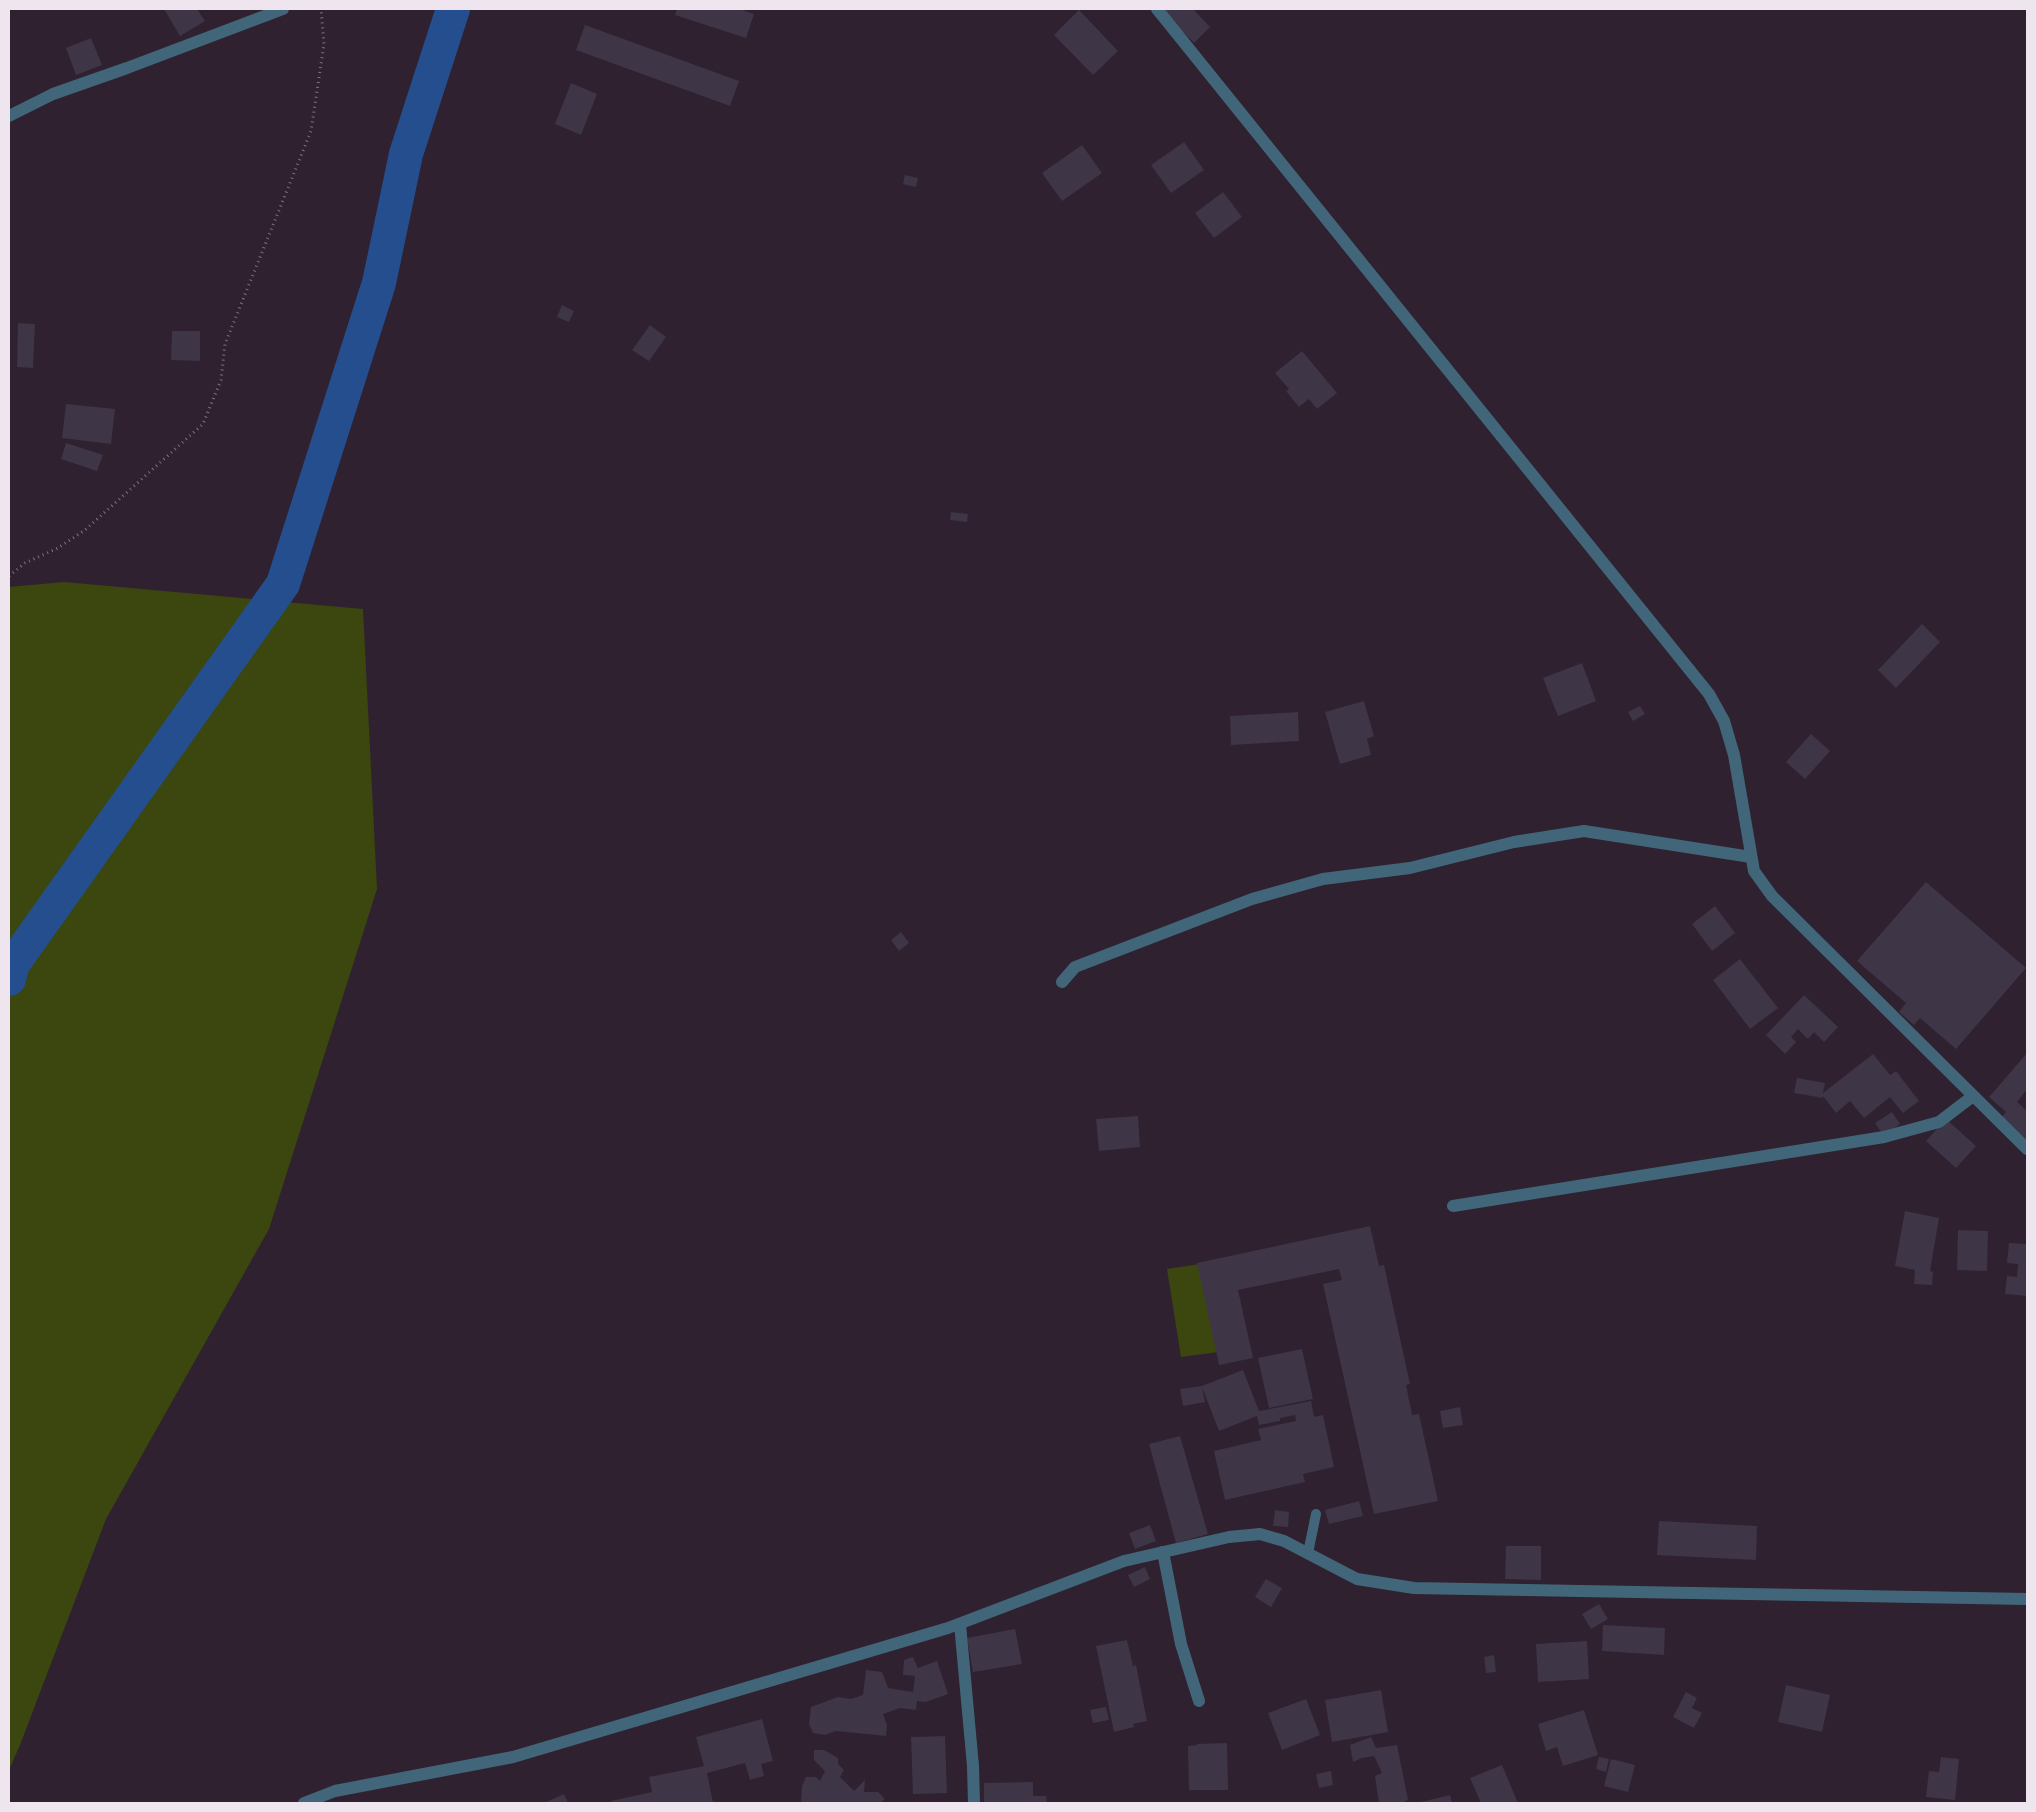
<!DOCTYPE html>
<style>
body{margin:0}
#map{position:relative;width:2036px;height:1812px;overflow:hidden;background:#2f2130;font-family:"Source Sans 3",sans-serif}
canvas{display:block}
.frame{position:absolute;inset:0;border:10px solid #eee5ee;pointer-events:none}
</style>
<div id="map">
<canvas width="2036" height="1812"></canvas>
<div class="frame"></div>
</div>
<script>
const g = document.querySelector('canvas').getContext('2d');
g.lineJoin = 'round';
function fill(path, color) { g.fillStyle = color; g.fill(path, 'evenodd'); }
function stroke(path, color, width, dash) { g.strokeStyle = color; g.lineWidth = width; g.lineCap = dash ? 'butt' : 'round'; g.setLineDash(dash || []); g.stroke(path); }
const green = new Path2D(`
 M64 582 363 609 377 889 269 1229 106 1519 20 1745 9 1770V587Z
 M1213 1262 1226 1351 1181 1357 1167 1269Z`);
const river = new Path2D(`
 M9 979 13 964 283 584 379 283 406 154 453 9`);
const building = new Path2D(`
 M164 9H197L205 21 180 36Z
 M677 9H739L754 14 746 38 675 15Z
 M1161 9H1182L1184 11 1186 9H1193L1210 27 1194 43Z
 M1079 10 1118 51 1093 75 1054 35Z
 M585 25 739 81 730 106 576 50Z
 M91 38 102 65 76 75 66 48Z
 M571 83 597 94 581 135 555 124Z
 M1184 142 1204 170 1171 193 1151 165Z
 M1082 145 1102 173 1062 201 1042 173Z
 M905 175 918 178 916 187 903 184Z
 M1223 192 1242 217 1214 238 1195 213Z
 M562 305 574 311 569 322 557 317Z
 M18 323 35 324 33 368 17 367Z
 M650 325 666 337 649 361 632 350Z
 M172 331H200V361L171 360Z
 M1302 351 1337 393 1317 409 1309 399 1299 407 1286 391 1289 389 1275 373Z
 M66 404 115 409 111 444 62 438Z
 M66 443 103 455 97 471 61 459Z
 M951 512 968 514 967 522 950 520Z
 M1922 624 1940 642 1896 688 1878 670Z
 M1582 663 1596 701 1558 716 1543 678Z
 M1364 701 1374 736 1367 739 1371 755 1340 764 1325 712Z
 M1640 706 1645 714 1633 721 1628 712Z
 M1298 712 1299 741 1231 745 1230 716Z
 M1811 734 1830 751 1805 779 1786 762Z
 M1926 882 2026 968 1956 1049 1920 1018 1914 1025 1899 1012 1906 1003 1857 961Z
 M1715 906 1735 933 1712 951 1692 924Z
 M901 932 909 943 899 951 891 940Z
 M1740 959 1778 1008 1750 1029 1713 980Z
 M1804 995 1838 1027 1824 1042 1814 1032 1808 1039 1798 1029 1791 1037 1796 1042 1785 1054 1766 1035Z
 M2027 1053V1089L2017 1102 2027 1111V1144L1999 1120 2006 1112 1989 1097Z
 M1873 1054 1890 1075 1896 1071 1919 1101 1903 1113 1890 1097 1864 1118 1850 1101 1836 1113 1823 1096V1098L1794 1093 1797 1078 1825 1083 1823 1093Z
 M1892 1112 1900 1124 1884 1136 1875 1123Z
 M1138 1116 1140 1147 1099 1151 1096 1119Z
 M1946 1119 1976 1146 1956 1168 1926 1141Z
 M1905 1211 1939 1218 1930 1271 1933 1272 1932 1285 1914 1284 1915 1270 1895 1266Z
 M1370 1226 1379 1266 1384 1265 1410 1384 1406 1385 1412 1415 1419 1414 1438 1501 1374 1514 1323 1284 1342 1280 1339 1269 1238 1290 1253 1358 1219 1365 1197 1263Z
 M1958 1230 1988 1231 1987 1271 1957 1270Z
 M2009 1243 2027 1244V1296L2005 1294 2007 1276 2017 1277 2018 1264 2007 1263Z
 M1302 1349 1313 1399 1269 1408 1258 1358Z
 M1243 1370 1259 1411 1311 1401 1314 1417 1323 1415 1334 1467 1303 1474 1305 1482 1225 1500 1214 1451 1261 1440 1258 1429 1296 1421 1295 1415 1280 1418V1421L1259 1425 1257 1416 1219 1431 1202 1387 1205 1402 1183 1406 1180 1389 1202 1386Z
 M1460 1407 1463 1425 1443 1428 1440 1411Z
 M1180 1436 1208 1534 1176 1543 1149 1444Z
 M1359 1501 1363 1516 1329 1524 1325 1510Z
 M1275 1510 1289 1512 1288 1527 1273 1526Z
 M1659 1521 1757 1526 1756 1560 1657 1555Z
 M1150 1525 1156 1541 1135 1549 1129 1533Z
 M1506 1546H1541V1580L1505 1579Z
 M1145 1567 1150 1579 1134 1587 1128 1575Z
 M1266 1579 1282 1588 1271 1607 1255 1597Z
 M1599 1604 1608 1619 1591 1629 1582 1614Z
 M1603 1625 1665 1628 1664 1655 1602 1651Z
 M1015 1629 1022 1664 973 1672 967 1638Z
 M1127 1640 1133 1666 1136 1665 1147 1721 1133 1724 1134 1727 1114 1732 1096 1646Z
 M1587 1641 1589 1679 1538 1682 1536 1644Z
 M1494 1655 1496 1672 1486 1673 1484 1657Z
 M913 1657 918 1668 937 1661 948 1694 926 1702 917 1701 916 1710 900 1708 883 1714 887 1725 886 1736 836 1731 825 1735 813 1733 809 1724 811 1707 838 1697 851 1699 863 1695 866 1670 882 1672 888 1688 913 1692 915 1676 903 1675 904 1660Z
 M1786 1685 1830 1695 1822 1732 1778 1722Z
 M1381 1690 1388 1732 1332 1742 1325 1700Z
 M1686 1692 1697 1698 1692 1708 1702 1713 1694 1728 1673 1717Z
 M1306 1699 1320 1735 1282 1750 1268 1713Z
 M1106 1707 1109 1720 1093 1723 1090 1710Z
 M1584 1710 1598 1755 1563 1766 1557 1747 1546 1751 1538 1724Z
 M762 1719 773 1761 761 1764 764 1776 750 1780 745 1763 707 1773 713 1803H612L611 1801 652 1792 649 1777 704 1766 696 1737Z
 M945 1736 947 1793 913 1794 911 1737Z
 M1371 1737 1376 1748 1397 1745 1408 1800 1401 1803H1379L1375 1776 1382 1773 1374 1756 1362 1758 1353 1762 1350 1745Z
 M1227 1743 1228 1790H1189L1188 1746 1197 1745V1744Z
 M814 1750H824L838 1758V1764L844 1770 840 1777 854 1791 865 1780 864 1792H878L885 1799 880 1803H801L802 1786 806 1777H816L820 1781 825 1771 814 1760Z
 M1599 1757 1609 1759 1606 1772 1596 1769Z
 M1941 1757 1959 1759 1955 1800 1926 1797 1929 1771 1939 1772Z
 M1611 1759 1635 1765 1628 1792 1604 1786Z
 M1502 1765 1518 1803H1481L1470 1778Z
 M1331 1771 1333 1785 1319 1788 1316 1774Z
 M1033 1782V1796H1046L1047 1803H984V1783Z
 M564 1794 568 1803H544Z
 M1450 1795 1452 1803H1422L1421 1802Z`);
const path = new Path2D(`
 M9 576 25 563 58 548 85 530 203 424 221 380 225 344 311 131 324 44 321 9`);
const service = new Path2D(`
 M1308 1553 1316 1514`);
const minor = new Path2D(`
 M1062 982 1075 967 1252 899 1323 879 1410 868 1514 842 1584 831 1751 857
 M1453 1206 1884 1137 1939 1122 1973 1096
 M1163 1552 1181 1644 1199 1701
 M960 1624 973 1766 974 1803`);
const tertiary = new Path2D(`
 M1157 9 1709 694 1724 721 1734 755 1754 871 1772 896 2027 1149
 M9 116 53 94 127 68 283 9
 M304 1803 335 1791 513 1757 948 1628 1124 1561 1229 1537 1260 1534 1284 1541 1357 1579 1414 1588 2027 1599`);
fill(green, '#3b470f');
stroke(river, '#244e8d', 34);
fill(building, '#3e3546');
stroke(path, '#7f737f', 3, [1, 4]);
stroke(service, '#426679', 10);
stroke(minor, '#426679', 12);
stroke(tertiary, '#426679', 12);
</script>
